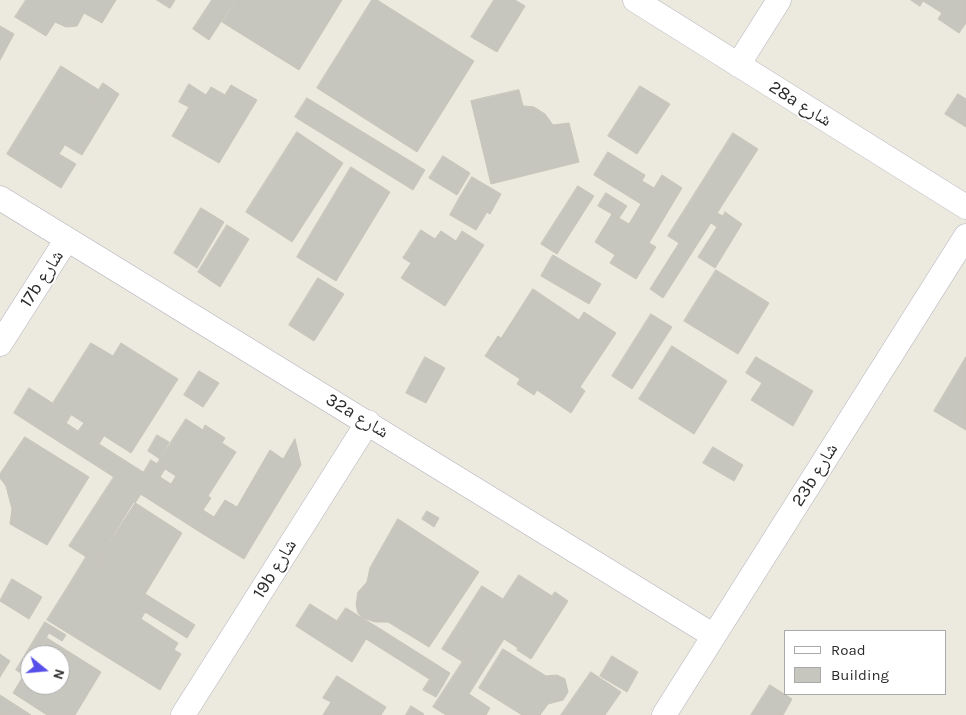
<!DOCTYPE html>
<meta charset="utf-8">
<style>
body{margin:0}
#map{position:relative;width:966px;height:715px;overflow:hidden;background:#ece9df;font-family:Karla,sans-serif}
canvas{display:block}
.legend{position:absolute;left:784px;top:630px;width:162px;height:65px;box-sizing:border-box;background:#fff;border:1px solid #aaa;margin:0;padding:6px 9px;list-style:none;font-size:15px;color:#2b2b2b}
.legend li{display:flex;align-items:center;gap:10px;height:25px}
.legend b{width:25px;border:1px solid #aaa}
.north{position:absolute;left:20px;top:645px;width:50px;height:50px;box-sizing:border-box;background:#fff;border:1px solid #aaa;border-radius:50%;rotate:107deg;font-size:14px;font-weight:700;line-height:20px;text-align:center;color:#2b2b2b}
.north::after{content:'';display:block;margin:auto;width:18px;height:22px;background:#574fe8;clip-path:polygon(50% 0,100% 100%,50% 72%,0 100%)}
</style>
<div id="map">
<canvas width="966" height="715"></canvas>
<ul class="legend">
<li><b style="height:6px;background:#fff"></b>Road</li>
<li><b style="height:14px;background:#c7c6be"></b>Building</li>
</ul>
<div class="north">N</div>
</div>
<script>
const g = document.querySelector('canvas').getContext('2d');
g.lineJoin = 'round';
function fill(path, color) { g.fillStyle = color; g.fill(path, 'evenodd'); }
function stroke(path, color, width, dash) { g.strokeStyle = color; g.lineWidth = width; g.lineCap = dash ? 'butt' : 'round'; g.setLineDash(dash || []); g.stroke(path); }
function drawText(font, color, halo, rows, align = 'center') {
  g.font = font + ' Karla,"Noto Naskh Arabic",sans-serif'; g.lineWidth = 4; g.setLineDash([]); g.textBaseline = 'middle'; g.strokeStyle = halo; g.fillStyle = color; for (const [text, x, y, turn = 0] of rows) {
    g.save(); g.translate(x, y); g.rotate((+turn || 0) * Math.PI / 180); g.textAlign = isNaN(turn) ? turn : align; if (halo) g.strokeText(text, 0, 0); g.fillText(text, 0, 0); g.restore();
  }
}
const building = new Path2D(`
 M26 0H116L102 23 84 13 77 26 66 27 55 22 46 36 15 17Z
 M157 0H175L170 8Z
 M212 0H235L209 40 193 29Z
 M236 0H342L299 70 222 22Z
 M372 0H377L474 61 417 152 317 88Z
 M494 0H515L525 6 497 52 471 37Z
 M911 0H966V23L959 33 938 19 942 13 923 1 920 6Z
 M0 26 14 34 0 60Z
 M61 66 99 90 59 154 76 164 61 188 7 154Z
 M103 83 119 94 82 155 65 145Z
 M189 84 206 95 211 87 225 95 231 85 257 100 219 163 172 136 189 107 179 102Z
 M640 86 670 104 637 154 608 136Z
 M519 90 523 106 534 107 545 114 553 125 569 123 579 162 491 184 471 101Z
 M958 94 966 99V127L945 114Z
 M307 98 425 170 413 190 295 117Z
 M297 132 343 163 292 242 246 212Z
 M733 133 758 149 663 298 650 289 679 243 668 236Z
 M608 152 645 175 642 181 654 188 662 175 682 188 649 243 656 247 636 279 610 263 615 255 595 242 612 214 629 224 641 204 594 175Z
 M443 156 470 173 457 195 429 178Z
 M351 167 390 192 336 281 297 257Z
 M472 177 501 194 490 214 460 197Z
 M578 186 594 196 557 254 541 244Z
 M606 193 627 206 619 218 598 206Z
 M460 197 487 212 476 230 450 215Z
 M201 208 224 222 197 268 174 253Z
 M725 212 742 224 715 268 698 257 717 227 711 223 717 213 723 216Z
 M227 225 249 239 220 287 198 272Z
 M421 230 435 239 441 231 456 241 462 231 484 245 445 306 401 278 411 263 403 258Z
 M553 255 601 284 589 304 541 276Z
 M716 270 769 303 738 354 684 321Z
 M318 278 344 294 314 341 289 325Z
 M533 289 579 320 584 312 616 333 580 387 585 391 571 413 537 390 534 395 517 384 520 379 485 356 498 336 501 338Z
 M651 314 672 327 632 389 612 376Z
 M91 343 113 356 121 343 178 379 131 453 53 403Z
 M672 346 727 381 694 434 639 399Z
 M425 357 445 368 426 403 406 393Z
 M756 357 813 391 793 426 751 400 762 383 746 373Z
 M966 357V410L943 396Z
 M199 371 219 383 203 407 184 395Z
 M29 388 71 415 56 440 14 413Z
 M943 396 966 410V430L934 411Z
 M186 419 203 430 205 425 225 438 222 443 236 452 208 496 157 464Z
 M66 423 78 431 84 423 104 436 99 444 214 517 203 534 56 440Z
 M157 435 169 442 160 459 148 451Z
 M25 437 89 477 47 545 10 524 12 509 6 486 0 478V474Z
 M295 439 301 465 254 542 214 517 225 500 237 507 270 450 283 459Z
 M713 447 743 465 734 481 703 463Z
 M151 460 165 469 160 477 171 484 176 476 211 498 203 510 144 472Z
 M114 477 141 494 96 563 69 546Z
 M134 502 182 533 145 594 96 563Z
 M427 511 439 518 434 527 422 519Z
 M214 517 254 542 244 559 203 534Z
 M398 519 479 572 429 647 388 622H375L363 618 358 613 356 605 358 592 367 582 370 568Z
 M86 557 195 625 187 638 145 612 141 619 178 643 174 650 69 585Z
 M519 575 552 596 518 648 504 639 484 670 465 658Z
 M12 579 42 597 29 619 0 601Z
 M69 585 181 654 160 690 47 620Z
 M482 586 503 599 463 662 442 649Z
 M555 592 568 601 531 659 517 650Z
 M310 604 366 639 352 662 296 626Z
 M346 608 382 630 374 644 337 621Z
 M45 622 66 635 62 641 49 633 36 655H30V665L24 675 16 670Z
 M382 630 450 673 442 687 374 644Z
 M47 638 101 672 75 715H47L13 693 30 665V685H60V655H36Z
 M503 649 546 676 557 675 565 679 568 692 563 700 548 704 540 715H522L479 688Z
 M0 654 10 661 0 677Z
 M612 656 638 672 627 692 600 676Z
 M465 658 484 670 469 694 490 708 486 715H446L433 707Z
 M591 672 621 692 605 715H561Z
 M337 676 386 707 381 715H323L331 702 323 698Z
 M430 679 442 687 436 697 423 690Z
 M770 685 792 699 783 715H751Z
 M0 695 31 715H0Z
 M411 706 424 714 423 715H406Z`);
const street = new Path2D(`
 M635 0 966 207
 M738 65 779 0
 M0 198 714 636
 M0 344 67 239
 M183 715 368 422
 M664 715 966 236`);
const streetNames = [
 ["28a شارع",800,104,32],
 ["17b شارع",42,279,-57],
 ["32a شارع",357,416,31],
 ["23b شارع",815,475,-58],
 ["19b شارع",275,569,-58]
];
fill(building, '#c7c6be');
stroke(building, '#c7c5b9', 1);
stroke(street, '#b3b2bd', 25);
stroke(street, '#fff', 24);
drawText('18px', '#2b2b2b', '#fff', streetNames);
</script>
